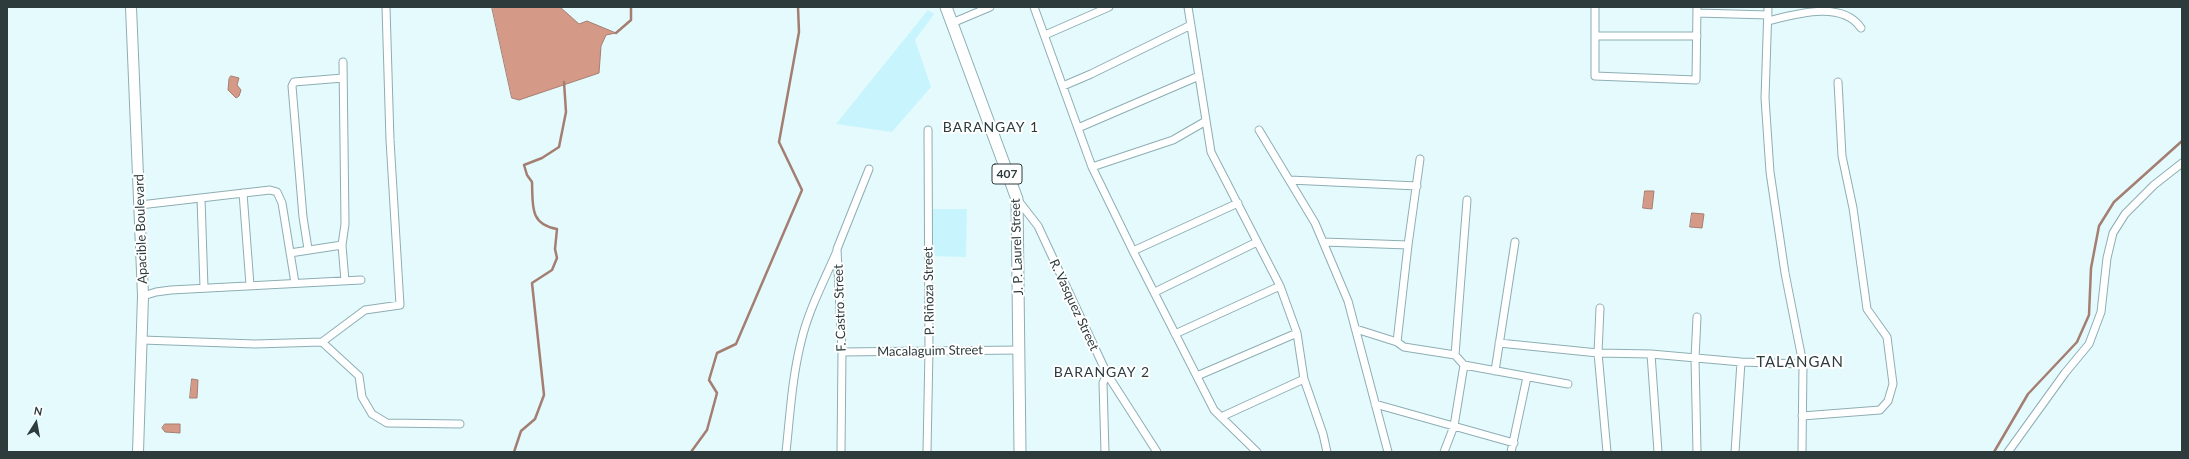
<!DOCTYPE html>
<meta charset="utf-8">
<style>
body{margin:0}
#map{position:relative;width:2189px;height:459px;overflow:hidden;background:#e5fafd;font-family:Lato,sans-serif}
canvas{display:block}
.frame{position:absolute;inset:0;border:8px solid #2d3b3d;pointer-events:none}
.north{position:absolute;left:16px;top:403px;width:40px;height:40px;-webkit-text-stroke:3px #fff;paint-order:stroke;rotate:11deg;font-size:11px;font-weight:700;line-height:16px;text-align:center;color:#2d3b3d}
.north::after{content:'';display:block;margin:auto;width:14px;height:18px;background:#2d3b3d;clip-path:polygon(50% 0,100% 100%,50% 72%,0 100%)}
</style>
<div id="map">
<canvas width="2189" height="459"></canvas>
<div class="frame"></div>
<div class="north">N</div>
</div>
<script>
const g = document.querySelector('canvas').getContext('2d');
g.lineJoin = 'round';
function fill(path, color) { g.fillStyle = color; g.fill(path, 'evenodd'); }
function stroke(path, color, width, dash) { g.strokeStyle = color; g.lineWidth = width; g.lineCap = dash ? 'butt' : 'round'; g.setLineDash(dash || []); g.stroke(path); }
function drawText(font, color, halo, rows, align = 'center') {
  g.font = font + ' Lato,sans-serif'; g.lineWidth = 4; g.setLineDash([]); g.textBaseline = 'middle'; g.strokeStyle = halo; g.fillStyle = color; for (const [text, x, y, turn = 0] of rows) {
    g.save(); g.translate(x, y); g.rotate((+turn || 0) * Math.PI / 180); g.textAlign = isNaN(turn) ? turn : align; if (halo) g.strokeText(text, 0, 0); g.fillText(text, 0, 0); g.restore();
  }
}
const built = new Path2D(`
 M928 10 934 14 915 40 931 87 892 132 836 124Z
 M931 209H967L966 257 931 256Z`);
const water = new Path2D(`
 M492 7H560L579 24 587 21 616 33 606 35 601 46 599 73 519 100 512 98Z
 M231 76 239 78 237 85 241 90 239 96 236 98 228 90 229 79Z
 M1645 191H1654L1652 209 1643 208Z
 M1692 213 1704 214 1702 228 1690 227Z
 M192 379 198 380 197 398H190Z
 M165 424H180V433L165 432 162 428Z`);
const stream = new Path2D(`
 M616 33 631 20V7
 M514 452 521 431 535 419 544 395 532 283 552 270 557 258 555 249 557 229C529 224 533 205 532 182L527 175 524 165 542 158 559 147 566 112 564 82
 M691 452 707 430 717 393 709 380 717 353 736 344 802 190 779 142 799 32 798 7
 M1994 452 2028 394 2077 342 2089 315 2091 268 2099 226 2114 202 2182 141`);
const street = new Path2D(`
 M1034 7 1092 167 1133 251 1214 410 1257 452
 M1188 7 1211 152 1280 286 1297 333 1304 379 1323 434 1327 452
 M1595 7V76L1696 80 1697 7
 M1768 7 1765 98 1770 172 1785 273 1803 364 1802 452
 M1697 13 1768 15
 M1768 21C1796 14 1842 0 1861 28
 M952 23 990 7
 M1045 35 1109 7
 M1595 36H1697
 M343 62 345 224 342 245 345 281
 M1063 86 1091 74 1191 25
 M1078 128 1199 76
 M1259 130 1315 223 1348 301 1388 452
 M1092 167 1173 140 1206 121
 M1290 180 1417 186
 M243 193 250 285
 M201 198 204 288
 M1017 199 1038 226 1107 374 1157 452
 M140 205 270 190 277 192 282 203 295 283
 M1324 242 1408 245
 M308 249 303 217 292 86 294 82 343 78
 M1133 251 1238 203
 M290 253 342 245
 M1155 292 1257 242
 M143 296 156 292 171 290 361 280
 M1600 308 1598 353 1607 452
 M1356 329 1397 342 1408 245 1420 159
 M1175 334 1280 286
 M142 340 255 344 322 342 359 376 362 397 372 414 387 423 460 424
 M322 342 365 310 400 305 390 140 386 7
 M1397 342 1404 347 1455 355
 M1499 343 1598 353 1651 354 1741 362 1803 364
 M842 352 1019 350
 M1651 354 1658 452
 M1464 365 1568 384
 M1495 371 1515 242
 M1197 376 1297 333
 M1375 404 1514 443
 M1802 416 1880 410 1888 401 1893 384 1887 337 1867 309 1853 208 1842 156 1838 82
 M1221 417 1304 379
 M786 452C790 415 792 378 801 342 808 311 824 281 837 251
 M841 452 842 352 837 249 869 169
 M927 452 929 350 928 130
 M1105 452 1103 383 1107 374
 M1444 452 1454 426 1464 365 1455 355 1467 200
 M1511 452 1527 377
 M1697 452 1695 359 1697 317
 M1735 452 1741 362
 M2008 452 2065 373 2089 344 2101 312 2107 258 2113 233 2125 214 2154 185 2182 163`);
const secondary = new Path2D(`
 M131 7 143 296 138 452`);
const primary = new Path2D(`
 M946 7 1017 199 1020 452`);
const shields = [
 [1007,174,30]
];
const shieldNames = [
 ["407",1007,174]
];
const streetNames = [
 ["Apacible Boulevard",141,229,-92],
 ["J. P. Laurel Street",1017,247,-92],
 ["P. Riñoza Street",929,291,-91],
 ["R. Vasquez Street",1074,305,65],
 ["F. Castro Street",840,308,-92],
 ["Macalaguim Street",930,351,-1]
];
const neighbourhoodNames = [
 ["BARANGAY 1",991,127],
 ["BARANGAY 2",1102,372]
];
const quarterNames = [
 ["TALANGAN",1800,362]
];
fill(built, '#c8f5fd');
fill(water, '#d59a87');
stroke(water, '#a37e71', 1);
stroke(stream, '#a37e71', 2.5);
stroke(street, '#8daeb4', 9);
stroke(secondary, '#8daeb4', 12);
stroke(primary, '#8daeb4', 13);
stroke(street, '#fff', 7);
stroke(secondary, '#fff', 10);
stroke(primary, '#fff', 11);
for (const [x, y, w] of shields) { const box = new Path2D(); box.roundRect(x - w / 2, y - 10, w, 20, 3); g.fillStyle = '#fff'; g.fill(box); stroke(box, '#2d3b3d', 1); }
drawText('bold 12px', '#2d3b3d', null, shieldNames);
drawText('13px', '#2d3b3d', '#fff', streetNames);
g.letterSpacing = '1px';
drawText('14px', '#2d3b3d', '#fff', neighbourhoodNames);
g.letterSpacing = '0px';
g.letterSpacing = '1px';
drawText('15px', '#2d3b3d', '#fff', quarterNames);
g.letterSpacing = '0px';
</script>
